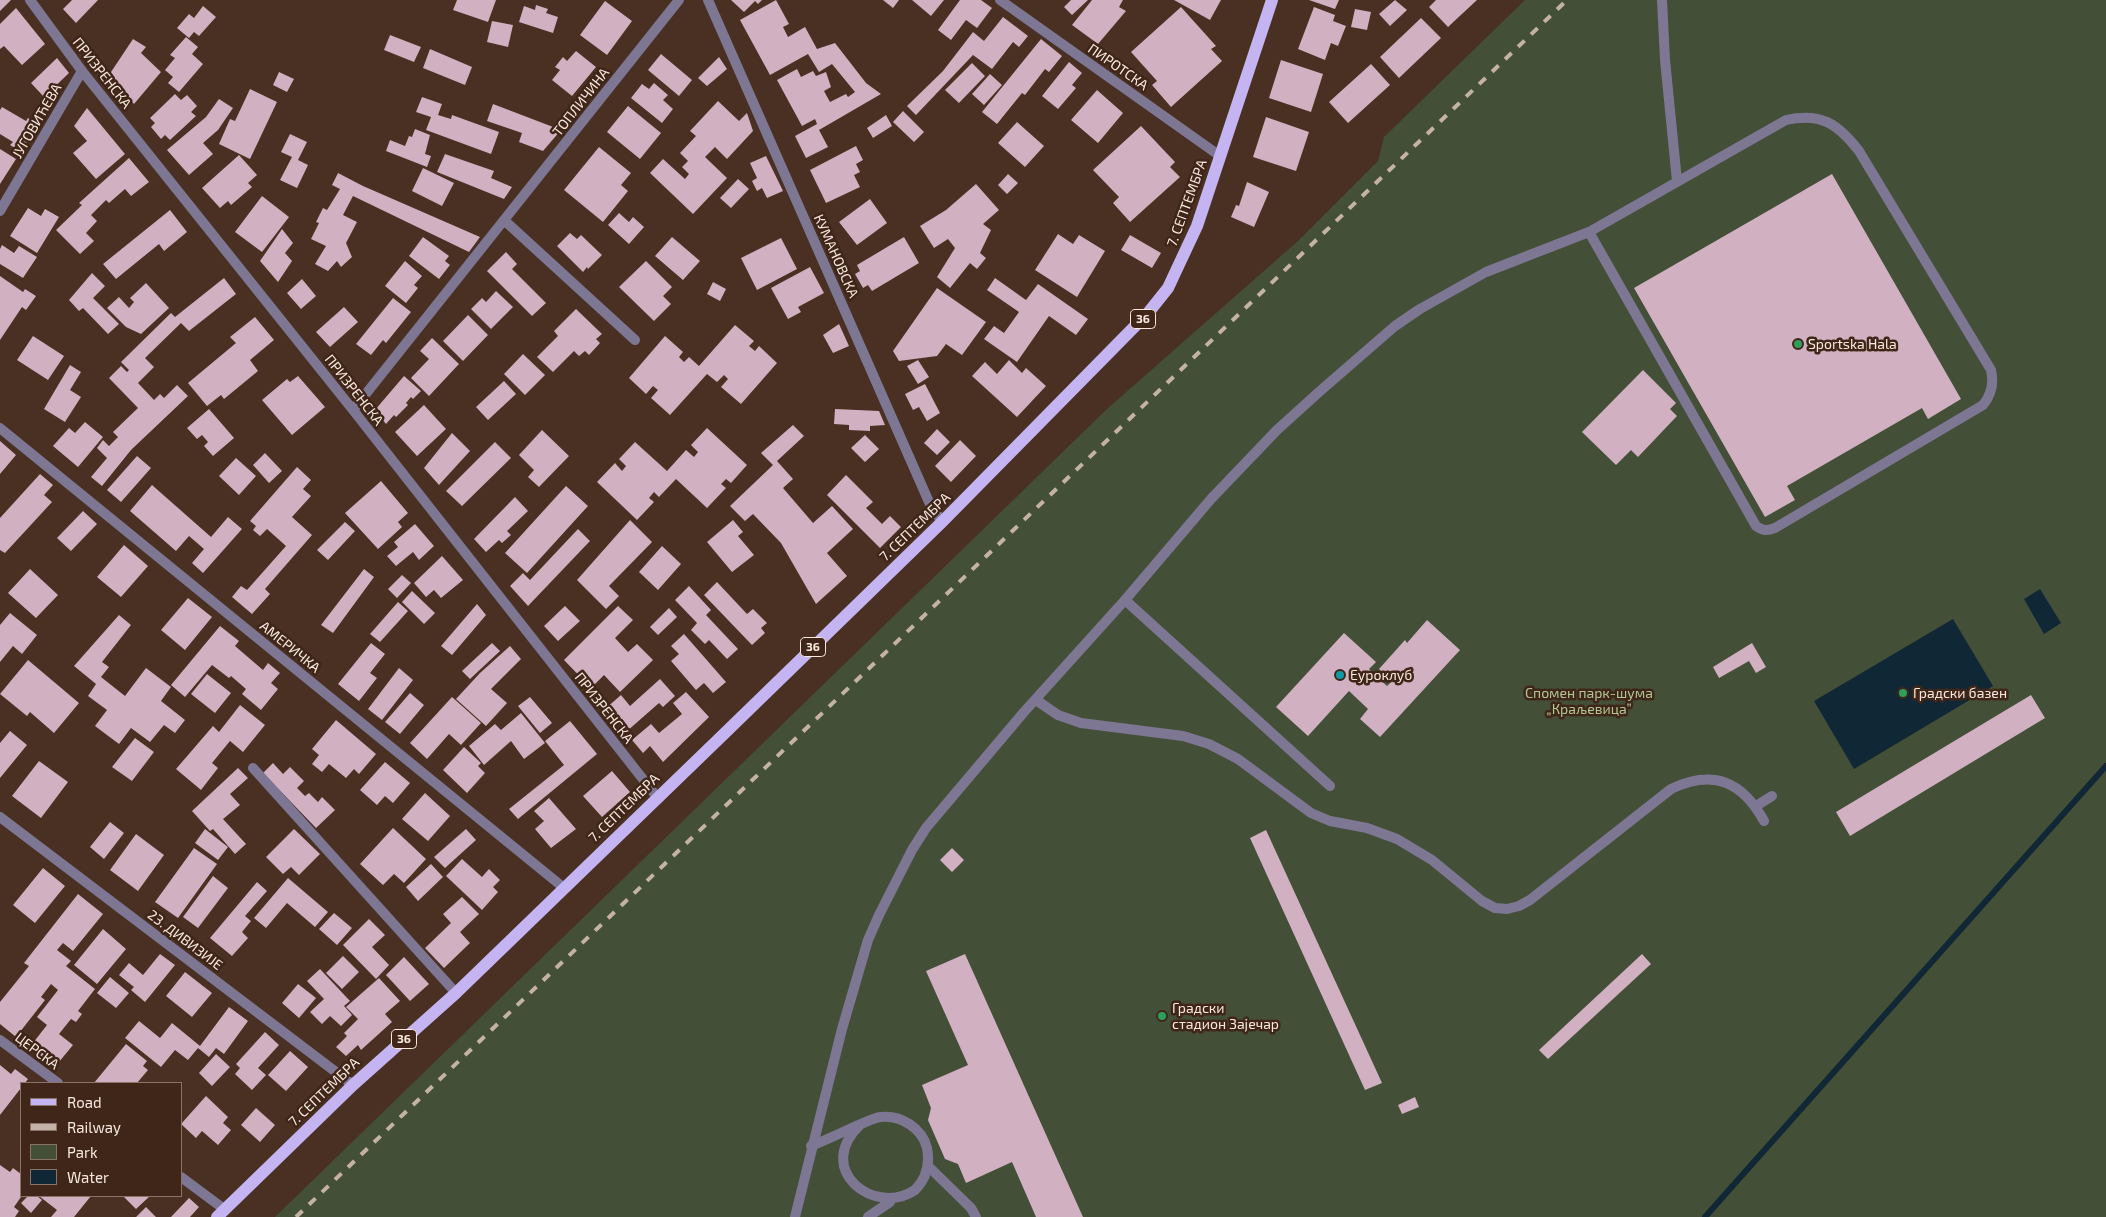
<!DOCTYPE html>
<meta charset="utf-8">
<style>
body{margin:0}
#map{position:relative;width:2106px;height:1217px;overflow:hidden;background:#493022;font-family:"Exo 2",sans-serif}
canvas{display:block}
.legend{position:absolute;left:20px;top:1082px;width:162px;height:115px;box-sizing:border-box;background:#3f2618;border:1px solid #897467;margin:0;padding:6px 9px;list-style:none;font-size:15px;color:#f8e8de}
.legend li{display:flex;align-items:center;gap:10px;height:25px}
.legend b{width:25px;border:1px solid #897467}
</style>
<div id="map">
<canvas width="2106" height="1217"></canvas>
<ul class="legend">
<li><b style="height:6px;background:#c4b5f2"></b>Road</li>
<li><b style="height:6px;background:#c5b2a7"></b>Railway</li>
<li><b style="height:14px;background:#444f38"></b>Park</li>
<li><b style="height:14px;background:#102736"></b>Water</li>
</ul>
</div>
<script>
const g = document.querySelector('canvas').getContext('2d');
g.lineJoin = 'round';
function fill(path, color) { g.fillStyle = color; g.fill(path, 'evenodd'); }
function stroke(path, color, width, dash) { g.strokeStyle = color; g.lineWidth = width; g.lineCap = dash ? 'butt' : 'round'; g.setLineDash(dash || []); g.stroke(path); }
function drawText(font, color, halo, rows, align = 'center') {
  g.font = font + ' "Exo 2",sans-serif'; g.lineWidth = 5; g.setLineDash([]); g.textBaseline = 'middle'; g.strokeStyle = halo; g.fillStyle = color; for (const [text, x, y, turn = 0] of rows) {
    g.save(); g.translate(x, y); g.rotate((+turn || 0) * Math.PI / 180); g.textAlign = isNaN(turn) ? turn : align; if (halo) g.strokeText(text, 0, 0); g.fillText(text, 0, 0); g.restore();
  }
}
const green = new Path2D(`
 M1525 0H2106V1217H275L1107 409 1298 241 1378 161 1384 137Z`);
const water = new Path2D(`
 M2040 589 2061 623 2044 634 2024 599Z
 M1953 619 1993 686 1854 769 1814 701Z`);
const stream = new Path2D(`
 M1705 1217 2106 766`);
const building = new Path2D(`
 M0 0H11L0 11Z
 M72 0H98L76 23 63 9Z
 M457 0H496L488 22 453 10Z
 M731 0H762L758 4 755 1 744 12Z
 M776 0 789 24 783 27 788 37 805 27 817 49 835 43 866 83 881 94 819 130 828 147 806 158 795 136 817 124 815 119 802 126 777 80 797 69 801 77 813 71 816 76 826 72 831 87 824 91 830 102 846 94 848 97 855 92 832 64 819 72 808 54 770 75 740 20Z
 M883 0H899L893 8Z
 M912 0H944L931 16Z
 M960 0H981L992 8 977 28 966 20 951 40 938 30Z
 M1071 0H1088L1072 15 1064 7Z
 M1092 0H1123L1119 7 1126 11 1098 44 1072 25Z
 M1174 0H1221L1210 20Z
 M1309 0H1339L1335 9Z
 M1395 0 1407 10 1390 26 1379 14Z
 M1436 0H1477L1448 27 1429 7Z
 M605 1 632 21 607 55 580 35Z
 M536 5 548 9 546 13 558 17 553 33 519 22 524 6 535 10Z
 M203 6 216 17 199 36 194 32 189 38 177 28 189 14 194 18Z
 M1181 7 1216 46 1211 49 1222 61 1171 107 1152 85 1157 81 1131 52Z
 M1314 7 1335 15 1333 21 1346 26 1338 46 1331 43 1325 60 1298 49Z
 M16 8 45 44 22 65 4 46 0 49V24Z
 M1355 9 1371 12 1367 30 1351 27Z
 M1003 17 1028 36 1019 47 1013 42 992 69 973 55 916 115 907 106 943 71 973 32 984 41Z
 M1421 18 1441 38 1399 78 1380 57Z
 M492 21 513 25 508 47 487 42Z
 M390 35 421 47 414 62 384 50Z
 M186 37 198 47 192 54 203 64 179 92 168 83 173 77 165 70 175 58 170 55Z
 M133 39 146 47 141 53 161 72 134 104 109 75Z
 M1041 39 1062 56 1049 72 1045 69 1025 95 1022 93 997 124 982 112Z
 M430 49 472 67 465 85 423 68Z
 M576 51 596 67 572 96 552 80 560 70 555 67 563 57 567 61Z
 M661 54 692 80 679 96 648 70Z
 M719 57 727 69 707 86 698 78Z
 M57 58 69 73 44 97 31 83Z
 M1281 60 1323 74 1311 112 1269 98Z
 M1069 62 1082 73 1072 85 1076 88 1058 109 1042 96Z
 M972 63 985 76 959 103 945 90Z
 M1371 64 1390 85 1348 123 1329 102Z
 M279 72 294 79 287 92 273 85Z
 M990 74 1002 85 984 105 972 94Z
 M654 83 668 95 663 100 673 109 662 123 631 98 642 84 649 89Z
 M250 89 277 102 250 159 219 144 230 119 235 121Z
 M1097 90 1123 113 1098 143 1071 120Z
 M175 94 181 100 187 95 197 106 191 112 196 116 170 140 165 135 161 139 151 127 155 123 150 118Z
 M422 97 442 104 438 115 451 119 452 115 499 132 491 154 426 130 431 117 416 112Z
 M219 99 233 108 218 130 203 143 213 154 189 175 167 150 206 117Z
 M718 101 739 121 747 113 753 131 727 159 715 147 705 157 727 178 693 214 650 173 663 159 685 179 689 174 682 167 688 161 680 153 696 136 690 131Z
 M493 104 561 130 543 151 519 142 522 133 487 121Z
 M628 106 661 133 640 159 607 132Z
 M2 107 26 121 28 118 38 124 21 152 10 145 13 142 0 134V110Z
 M87 108 125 154 96 179 73 153 87 141 74 126Z
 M903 111 924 132 914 142 893 122Z
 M886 115 892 126 873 138 867 128Z
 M1266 117 1309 132 1296 171 1253 157Z
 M1017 122 1044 146 1025 167 998 143Z
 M1141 126 1175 162 1170 167 1180 177 1130 222 1113 203 1119 197 1093 170Z
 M415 129 430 135 425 154 431 156 427 167 386 151 390 140 405 146 409 136 412 137Z
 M290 134 307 142 298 160 308 165 297 188 280 180 292 157 281 152Z
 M856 146 863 160 856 164 860 172 854 175 860 187 826 203 810 170Z
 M599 147 631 173 621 185 628 191 603 222 564 190Z
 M0 149 16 159 0 184Z
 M445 154 494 171 491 178 512 187 504 199 437 172Z
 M239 155 257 175 248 183 252 187 231 205 228 201 220 208 202 188Z
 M766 156 783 191 767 198 762 188 757 191 752 181 757 178 750 163Z
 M129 158 149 182 131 196 125 189 109 203 106 200 91 215 97 221 86 233 94 241 80 254 56 230 82 205 79 203Z
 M423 168 454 183 442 206 412 191Z
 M338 173 363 186 480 237 469 252 353 196 343 215 357 222 346 243 352 257 341 267 337 261 328 271 315 264 326 246 311 239 319 223 316 222 323 208 327 210 340 189 332 185Z
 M1008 174 1018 183 1007 194 998 185Z
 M1832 174 1961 399 1928 419 1922 408 1787 486 1795 500 1765 517 1634 288Z
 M738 179 749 189 731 208 720 198Z
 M1247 182 1269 192 1254 227 1231 217 1236 205 1239 206Z
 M976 184 999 210 983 224 991 230 980 253 986 258 977 269 970 263 950 288 937 277 955 248 948 239 934 248 920 226 946 210Z
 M262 196 289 217 262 252 235 232Z
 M870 199 887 223 857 245 839 222Z
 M28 208 41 216 45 209 59 217 37 253 10 236Z
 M170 210 187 232 164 251 159 244 116 279 103 264Z
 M619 213 629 222 633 217 644 227 629 244 608 225Z
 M282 229 293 243 285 253 292 261 278 282 260 261Z
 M570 233 577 239 581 235 602 255 588 269 587 267 583 272 557 246Z
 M1058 234 1073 244 1079 235 1105 251 1077 297 1035 270Z
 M1130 235 1161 253 1152 268 1121 250Z
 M423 237 449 256 445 261 450 265 439 279 409 256Z
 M672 237 700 261 683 280 655 256Z
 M904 237 919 263 872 291 868 285 863 288 855 274 860 271 857 265Z
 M781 238 797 269 757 290 741 258Z
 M2 245 14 253 19 246 37 257 23 278 0 264V249Z
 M506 252 517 264 512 269 546 303 532 316 487 271Z
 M405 261 422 276 414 285 418 288 406 303 385 286Z
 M646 261 672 287 663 296 671 304 654 321 619 287Z
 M810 267 824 293 798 307 801 312 788 319 771 288Z
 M92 273 105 286 93 298 119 324 108 334 83 308 79 311 69 300Z
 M0 276 23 292 25 289 36 296 26 310 22 307 0 340Z
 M224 278 236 294 189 331 181 323 145 358 154 367 138 383 154 400 160 394 164 398 177 385 188 396 131 450 102 486 91 477 107 458 97 448 103 440 109 446 118 437 113 432 138 408 109 378 121 366 127 372 129 370 121 362 171 313 175 317Z
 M995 278 1026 300 1038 284 1088 319 1076 335 1049 316 1017 362 984 339 994 326 1004 333 1019 312 987 290Z
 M302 279 316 296 301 309 287 293Z
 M713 282 726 289 720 301 707 294Z
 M146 283 169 308 141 334 126 327 107 308 119 297 129 308 134 302 130 298Z
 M937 288 986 322 962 355 946 344 937 356 899 361 893 351Z
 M496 291 513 307 491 329 471 309 482 298 486 302Z
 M393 298 411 312 386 343 383 340 371 355 356 344Z
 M344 307 358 322 330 347 316 332Z
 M576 309 602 334 596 339 600 343 589 355 585 351 579 356 574 351 553 372 537 357 558 336 554 331Z
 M468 315 488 335 463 361 443 341Z
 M255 317 274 340 250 360 258 371 224 399 221 395 207 406 188 383 236 343 230 337Z
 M839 324 849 346 833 353 823 335Z
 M735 325 754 341 749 346 755 351 759 346 777 363 741 404 721 387 728 379 724 375 717 382 707 374 670 415 651 398 658 390 653 386 646 394 629 378 665 336 683 352 679 357 684 362 689 357 699 366Z
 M33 336 64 356 48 380 17 360Z
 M432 338 459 364 429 396 411 378 429 359 420 351Z
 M523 354 545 375 525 395 504 374Z
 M918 360 929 377 918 384 907 366Z
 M1009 360 1022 373 1026 368 1046 386 1017 417 972 376 985 362 997 374Z
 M70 365 81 372 70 390 81 397 65 422 44 409Z
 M1643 370 1676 403 1670 409 1677 416 1638 457 1631 450 1616 465 1582 432Z
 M298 376 325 407 292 435 262 400 287 379 290 382Z
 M404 376 421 391 413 399 411 397 406 403 408 405 396 417 394 415 386 424 375 410Z
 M504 381 516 394 488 420 476 407Z
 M925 384 940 413 927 421 919 407 913 410 905 394Z
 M424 405 446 429 417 456 395 432Z
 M209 409 234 438 213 456 204 446 208 442 202 435 197 439 187 428Z
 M835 409 879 411 885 425 870 426V431L849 430V425L834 424Z
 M85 422 103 437 78 467 53 446 69 428 75 433Z
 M793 425 804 436 777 461 793 479 783 488 813 523 832 506 853 529 827 553 847 576 816 604 781 543 753 514 745 521 730 506 773 465 761 453Z
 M707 428 747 465 731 483 726 479 721 484 726 488 707 508 676 479 659 497 654 492 649 498 654 502 637 520 597 482 615 463 622 471 626 466 619 459 635 442 667 471 686 450 694 457 698 452 691 445Z
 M937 429 950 442 937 455 924 443Z
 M542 430 569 456 539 487 528 477 534 470 519 455Z
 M452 433 470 451 439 485 424 468Z
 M865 435 879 449 865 462 851 448Z
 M960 440 976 456 951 482 935 466Z
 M0 441 16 455 0 474Z
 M495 442 511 458 462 506 446 491Z
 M265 453 282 471 269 483 253 465Z
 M137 456 151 468 121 502 107 490Z
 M236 458 256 476 239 495 219 476Z
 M297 467 311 480 303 489 311 496 292 517 312 535 265 589 270 594 252 614 232 597 241 586 247 590 286 546 267 529 260 536 253 530 256 526 250 521Z
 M40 474 53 485 44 495 52 502 5 553 0 550V518Z
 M846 475 873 502 866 508 882 524 890 516 901 527 880 548 827 495Z
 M381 481 408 513 398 522 402 527 378 549 345 513Z
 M152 485 211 537 228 517 242 529 203 573 192 563 204 549 189 536 176 551 130 511Z
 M566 486 588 506 527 573 505 553Z
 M515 497 528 511 507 531 511 535 502 543 499 540 486 552 474 539Z
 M83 511 97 524 71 551 57 538Z
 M630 520 652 542 609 586 619 596 606 609 577 580Z
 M733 520 743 532 738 536 754 555 732 572 707 542Z
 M345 522 355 531 328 560 317 550Z
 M415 524 434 546 419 560 413 552 396 566 387 556 398 547 394 542Z
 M578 529 590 541 528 606 510 586 523 573 530 580Z
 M124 545 148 566 121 597 97 577Z
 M662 546 681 564 658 590 639 572Z
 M442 556 463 580 441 598 434 590 426 597 414 583Z
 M30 569 58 595 36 618 8 593Z
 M364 569 374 577 333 633 321 625Z
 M402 575 411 583 397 598 388 589Z
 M717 582 747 614 753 609 767 623 761 628 765 633 752 645 704 595Z
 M689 586 711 610 706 615 738 649 727 659 709 640 705 644 691 630 697 623 675 600Z
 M412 591 435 613 424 624 402 602Z
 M188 598 212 617 185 650 161 630Z
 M398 602 408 611 380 642 370 634Z
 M477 604 486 615 452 655 441 646Z
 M565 606 580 621 558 641 544 626Z
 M618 606 633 620 615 638 628 652 637 644 653 660 620 692 604 675 591 688 564 660Z
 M669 608 677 617 658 635 650 627Z
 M10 613 37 635 22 654 13 646 0 662V625Z
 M119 615 131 625 102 662 109 667 101 677 125 696 146 668 171 687 161 701 185 720 175 733 164 725 150 742 131 728 119 744 95 726 107 710 88 696 96 684 74 666Z
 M1427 620 1460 650 1380 737 1360 719 1368 709 1349 691 1308 736 1276 707 1344 633 1376 662 1369 669 1387 686 1392 681 1379 669 1405 640 1407 643Z
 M220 626 239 641 235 646 263 670 268 663 280 673 271 683 278 689 261 710 242 694 246 689 231 676 229 678 212 665 185 697 171 685Z
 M684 634 726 682 713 693 704 683 696 690 671 661 679 654 671 646Z
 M371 643 385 654 370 673 377 678 359 701 338 684Z
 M492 643 500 651 470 679 462 671Z
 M1752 643 1766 667 1756 673 1749 661 1719 678 1713 667Z
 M510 646 521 659 491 689 507 703 486 726 456 699 480 673Z
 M28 660 79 703 54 733 30 712 27 716 0 694Z
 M399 668 413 680 382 720 368 709Z
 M207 674 231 693 215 713 191 694Z
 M660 679 675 696 663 707 659 703 626 732 605 709 621 695 630 706Z
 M686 692 709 717 663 762 650 746 643 753 632 740 651 724 659 733 682 714 673 703Z
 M410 693 424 705 400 734 385 722Z
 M2031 695 2045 718 1850 836 1836 812Z
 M452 697 481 723 461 745 449 734 427 759 410 743Z
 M530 697 552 723 540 733 518 706Z
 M240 705 265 725 243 752 230 741 212 763 218 768 201 790 176 769 213 726 219 732Z
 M521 713 545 743 524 759 511 741 484 765 469 746 495 724 501 730Z
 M336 720 376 754 359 774 354 769 346 778 329 764 322 772 312 764 319 755 312 749Z
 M570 721 597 754 518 819 509 809 564 765 545 741Z
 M10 731 27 745 0 778V743Z
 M135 738 154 752 132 781 112 767Z
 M464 747 481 763 478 766 485 773 467 793 443 770Z
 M39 761 68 782 41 818 12 796Z
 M385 762 410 783 393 803 385 796 377 805 360 790Z
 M273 763 283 774 290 767 304 781 297 788 305 796 309 793 318 802 322 797 335 810 316 828 263 773Z
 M238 768 248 778 230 794 240 805 223 819 246 844 235 854 213 829 210 831 192 811Z
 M612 771 630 792 602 817 583 796Z
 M425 793 450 816 428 841 402 819Z
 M549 798 576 829 551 848 535 829 544 821 534 811Z
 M110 822 124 833 104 859 90 847Z
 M393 828 426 859 404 883 394 874 383 885 360 864Z
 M205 829 228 847 218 860 195 843Z
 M294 829 320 854 299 875 291 867 283 874 266 857Z
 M466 829 476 840 445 868 434 857Z
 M1266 830 1382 1083 1365 1090 1250 838Z
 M136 834 164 855 138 891 110 870Z
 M194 848 217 864 178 918 155 902Z
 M952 848 964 860 952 872 940 860Z
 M462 859 482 877 489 869 500 880 493 887 498 892 482 910 446 876Z
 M431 864 443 877 418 901 406 887Z
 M43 868 65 886 35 923 13 905Z
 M213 876 228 888 198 928 183 917Z
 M288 878 328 912 315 927 287 903 266 928 254 918Z
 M257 882 267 891 245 916 251 921 242 932 248 938 232 956 210 938Z
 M78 894 103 914 73 951 63 943 57 950 71 961 66 966 95 989 78 1011 82 1014 76 1022 71 1019 59 1034 73 1045 54 1068 29 1048 47 1025 37 1017 58 990 51 984 41 997 45 1000 16 1037 0 1024V1002L29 966 24 963Z
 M462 897 479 914 460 932 470 943 444 968 425 948 451 923 443 914Z
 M334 913 352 928 337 945 319 929Z
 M369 919 385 935 372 947 389 965 376 979 343 945Z
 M103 929 126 949 97 984 74 965Z
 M160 954 175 965 145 1002 131 990 134 987 119 975 129 963 143 975Z
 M965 954 1083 1217H1036L1012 1162 966 1183 958 1164 945 1159 928 1120 931 1108 922 1085 968 1065 926 971Z
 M1642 954 1651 964 1548 1059 1539 1050Z
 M343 956 359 972 342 989 326 973Z
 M404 957 429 984 410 1001 386 975Z
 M320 969 350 1001 344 1006 352 1015 341 1026 330 1016 322 1024 310 1012 324 999 307 981Z
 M185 972 212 993 192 1017 166 996Z
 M110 977 129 993 116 1008 97 993Z
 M379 978 400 1001 385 1014 392 1022 361 1050 358 1045 346 1056 336 1047 347 1036 344 1033 358 1019 346 1007Z
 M298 984 316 998 299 1018 282 1003Z
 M229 1007 248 1021 224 1054 216 1048 209 1057 198 1048 188 1060 175 1050 161 1067 125 1038 139 1021 160 1038 172 1023 200 1046Z
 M265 1032 279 1045 258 1068 266 1075 252 1090 235 1074 240 1068 236 1064Z
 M126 1044 147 1061 143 1066 148 1070 137 1083H94Z
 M290 1051 308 1067 286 1091 268 1075Z
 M216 1054 230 1067 212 1086 199 1073Z
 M0 1065 11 1074 15 1069 28 1079 25 1083H21V1088L0 1115Z
 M206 1096 228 1117 223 1123 231 1130 218 1145 202 1131 196 1138 181 1124Z
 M1415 1097 1419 1107 1402 1114 1398 1105Z
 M256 1108 275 1125 260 1142 241 1125Z
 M0 1165 10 1172 13 1168 21 1174V1197L14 1207 19 1211 15 1217H0Z
 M28 1196H37L42 1200 31 1213 21 1203Z
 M39 1196H91L74 1217H51L57 1210Z
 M123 1196H150L136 1209Z
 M189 1198 199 1207 190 1217H171Z
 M146 1207 156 1217H136Z`);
const lane = new Path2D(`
 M1125 600 1330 786
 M1756 806 1772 796
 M811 1146C826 1140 841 1133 856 1126 865 1123 872 1118 881 1117 901 1115 922 1128 927 1148 930 1164 926 1179 915 1190 875 1217 813 1170 860 1125
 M928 1166 971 1208 976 1217
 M868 1217 890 1202`);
const street = new Path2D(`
 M30 0 82 71 353 410 657 797
 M708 0 929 502 942 522
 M1000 0 1220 156
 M1662 0 1665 60 1677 181
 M0 211 82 71
 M505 221 635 340
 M353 410 679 0
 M0 428 564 888
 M1036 700 1058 715 1081 723 1183 736 1209 744 1238 759 1311 813 1330 821 1367 828 1397 839 1432 860 1482 901 1495 908 1507 909 1519 906 1530 900 1671 789C1713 769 1742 781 1764 821
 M253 768 456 993
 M0 817 353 1085
 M0 1040 58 1083
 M181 1177 224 1209
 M795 1217 842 1029 868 940 879 915 912 850 926 828 1024 712 1125 600 1211 499 1277 430 1319 392 1395 326 1420 309 1486 272 1589 232 1786 120C1821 112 1838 124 1859 151L1991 370C1994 383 1992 394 1983 405L1775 528C1767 531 1763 531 1756 526L1589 232`);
const primary = new Path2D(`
 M217 1217 353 1085 456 993 728 730 942 522 1148 313 1168 288 1197 226 1272 0`);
const rail = new Path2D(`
 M296 1217 1567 0`);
const markers = [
 [1798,344,5,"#2e9e5b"],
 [1340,675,5,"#0f9aa8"],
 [1903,693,5,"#2e9e5b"],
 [1162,1016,5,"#2e9e5b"]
];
const shields = [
 [1143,319,25],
 [813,647,25],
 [404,1039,25]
];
const shieldNames = [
 ["36",1143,319],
 ["36",813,647],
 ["36",404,1039]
];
const streetNames = [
 ["ПИРОТСКА",1118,67,35],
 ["ПРИЗРЕНСКА",102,73,52],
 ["ТОПЛИЧИНА",581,102,-52],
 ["ЈУГОВИЋЕВА",37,121,-60],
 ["7. СЕПТЕМБРА",1187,203,-70],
 ["КУМАНОВСКА",836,256,66],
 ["ПРИЗРЕНСКА",354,390,52],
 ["7. СЕПТЕМБРА",915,527,-44],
 ["АМЕРИЧКА",290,647,39],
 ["ПРИЗРЕНСКА",604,708,52],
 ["7. СЕПТЕМБРА",624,808,-44],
 ["23. ДИВИЗИЈЕ",185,940,37],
 ["ЦЕРСКА",37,1051,37],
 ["7. СЕПТЕМБРА",324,1092,-44]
];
const poiNames = [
 ["Sportska Hala",1808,344],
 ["Еуроклуб",1350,675],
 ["Градски базен",1913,693],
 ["Градски",1172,1008],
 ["стадион Зајечар",1172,1024]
];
const parkNames = [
 ["Спомен парк-шума",1589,693],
 ["„Краљевица”",1589,709]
];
fill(green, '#444f38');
fill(water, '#102736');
stroke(stream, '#102736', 6);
fill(building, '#d0b0c1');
stroke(lane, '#7e7794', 10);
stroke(street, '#7e7794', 10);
stroke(primary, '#c4b5f2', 12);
stroke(rail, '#c5b2a7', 4, [9, 9]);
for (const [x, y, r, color] of markers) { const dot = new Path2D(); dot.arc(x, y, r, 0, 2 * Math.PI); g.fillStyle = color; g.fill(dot); stroke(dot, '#3f2618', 2); }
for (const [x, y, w] of shields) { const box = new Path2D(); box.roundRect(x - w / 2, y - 9.5, w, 19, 4); g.fillStyle = '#3f2618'; g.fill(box); stroke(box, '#f8e8de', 1); }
drawText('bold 12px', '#f8e8de', null, shieldNames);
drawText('14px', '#f8e8de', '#3f2618', streetNames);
drawText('14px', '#f8e8de', '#3f2618', poiNames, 'left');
drawText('14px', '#b1c797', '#3f2618', parkNames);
</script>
